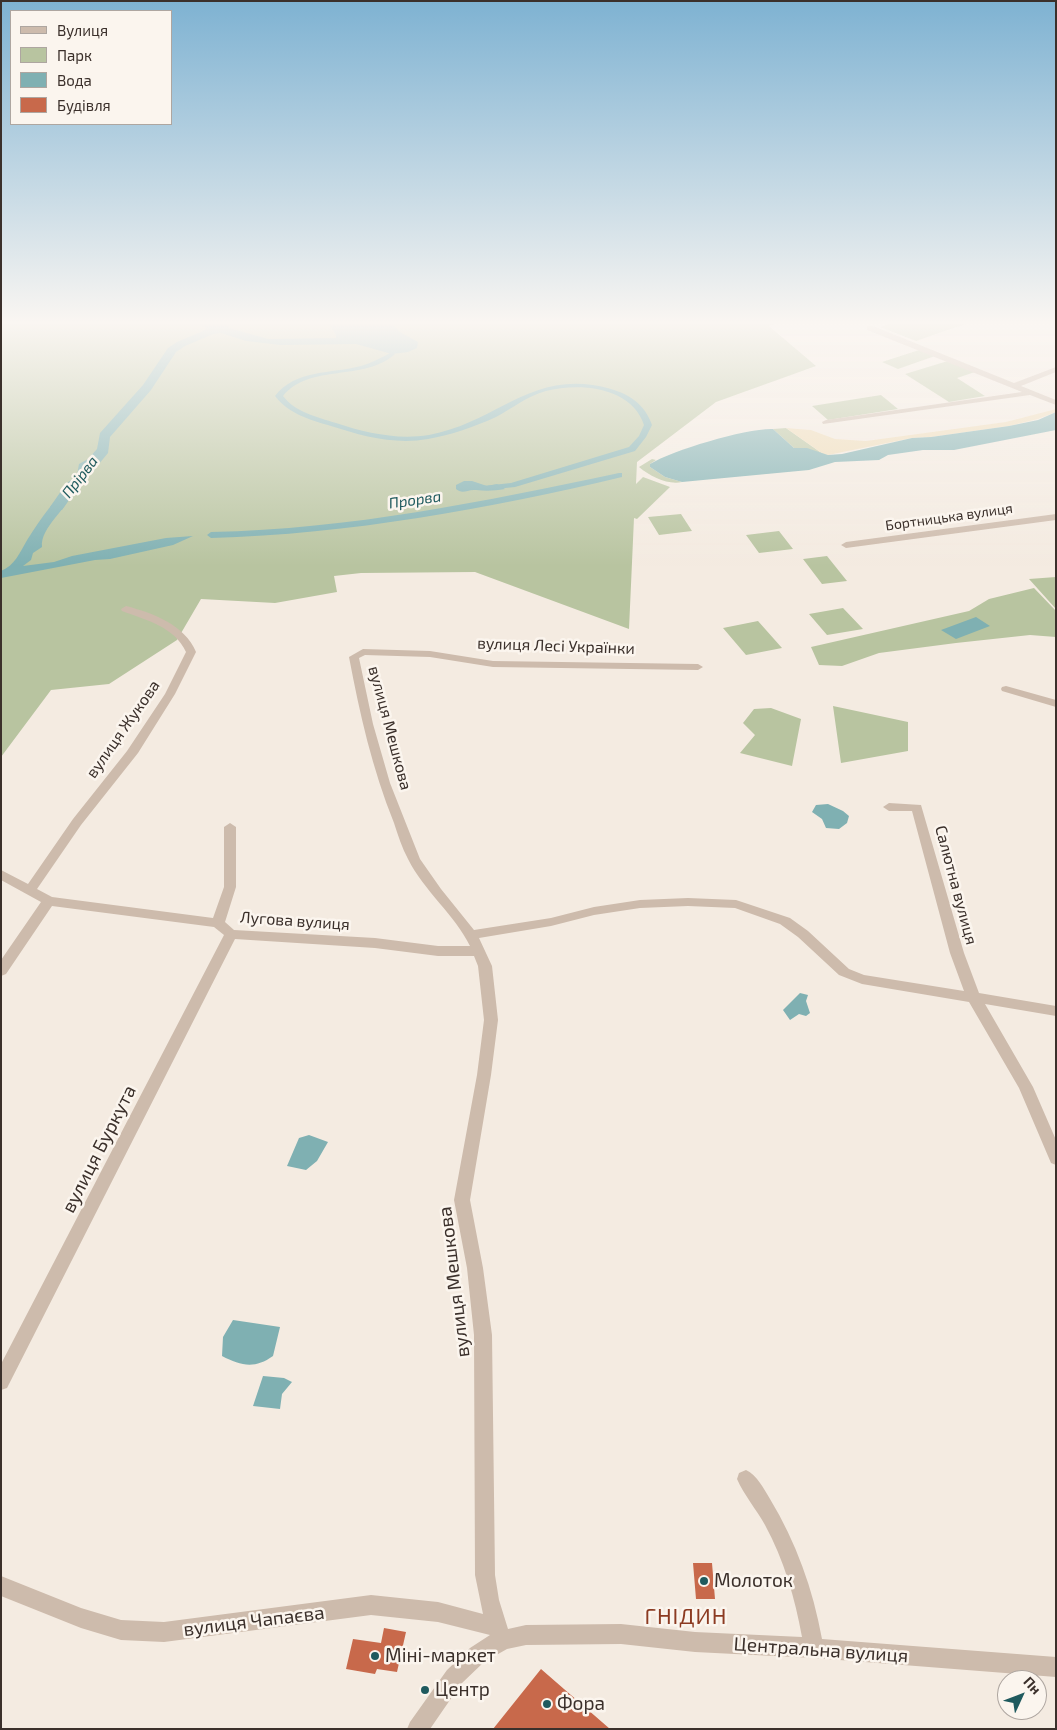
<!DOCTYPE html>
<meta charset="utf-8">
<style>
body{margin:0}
#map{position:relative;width:1057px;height:1730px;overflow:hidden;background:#f4ebe1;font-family:"Exo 2",sans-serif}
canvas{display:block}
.frame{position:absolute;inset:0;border:2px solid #3b302b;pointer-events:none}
.legend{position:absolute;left:10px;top:10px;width:162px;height:115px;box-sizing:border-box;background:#fbf5ee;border:1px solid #aea6a0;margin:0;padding:6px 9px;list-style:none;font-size:15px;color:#3b302b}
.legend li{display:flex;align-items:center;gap:10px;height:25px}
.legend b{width:25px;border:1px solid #aea6a0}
.north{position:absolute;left:997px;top:1670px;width:50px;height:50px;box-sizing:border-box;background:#fbf5ee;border:1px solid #aea6a0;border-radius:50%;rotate:47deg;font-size:14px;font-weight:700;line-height:20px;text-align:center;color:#3b302b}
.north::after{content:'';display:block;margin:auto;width:18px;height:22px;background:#1f5a5e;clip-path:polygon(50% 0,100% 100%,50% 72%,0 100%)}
</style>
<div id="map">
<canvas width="1057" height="1730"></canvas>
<div class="frame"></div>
<ul class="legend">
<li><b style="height:6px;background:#cdbbac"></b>Вулиця</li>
<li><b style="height:14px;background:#b8c4a0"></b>Парк</li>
<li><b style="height:14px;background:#7fb0b2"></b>Вода</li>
<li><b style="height:14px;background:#c8694b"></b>Будівля</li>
</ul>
<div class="north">Пн</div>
</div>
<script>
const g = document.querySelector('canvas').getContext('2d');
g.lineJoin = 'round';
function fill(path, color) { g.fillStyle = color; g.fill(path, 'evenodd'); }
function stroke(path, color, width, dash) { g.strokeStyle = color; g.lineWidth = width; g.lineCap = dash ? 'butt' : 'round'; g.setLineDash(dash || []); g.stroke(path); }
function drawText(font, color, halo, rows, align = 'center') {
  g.font = font + ' "Exo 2",sans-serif'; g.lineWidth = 5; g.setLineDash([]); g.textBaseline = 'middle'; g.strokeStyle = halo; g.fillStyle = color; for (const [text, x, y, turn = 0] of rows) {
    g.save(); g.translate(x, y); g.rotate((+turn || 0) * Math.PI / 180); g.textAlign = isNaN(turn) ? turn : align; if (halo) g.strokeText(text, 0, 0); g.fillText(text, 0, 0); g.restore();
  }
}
const green = new Path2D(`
 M1 324H773L769 326 816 366 716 402 637 462 636 484 643 477 670 487 637 519 634 518 629 629 475 572 361 573 334 576 337 592 275 603 201 599 177 640 109 684 51 690 1 757Z
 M890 324H965L916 341 880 327Z
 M919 350 935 356 898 369 882 362Z
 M951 360 978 371 957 378 985 396 949 402 905 374Z
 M881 395 898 409 828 420 812 406Z
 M786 428 823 454 803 448H794L773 429Z
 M652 459 656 460 650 464V467L665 477 682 482C668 485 651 477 639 467Z
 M681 514 692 531 659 535 648 517Z
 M779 531 793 549 759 553 746 535Z
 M827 556 847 581 822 584 803 559Z
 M1056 577V609L1029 579Z
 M1034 588 1056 611V637L1030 635 956 643 879 653 842 666 819 665 811 647 969 611 989 599Z
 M843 608 863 629 827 635 809 614Z
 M758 621 782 648 746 655 723 628Z
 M833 706 908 722V751L841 763Z
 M771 708 801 719 792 766 740 753 755 735 743 723 754 709Z`);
const sand = new Path2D(`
 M1056 409V412L1038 419 1009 426 931 437 912 438 828 455 823 454 786 428 811 430 835 439 866 441 1006 422Z`);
const water = new Path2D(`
 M198 324H227L229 328 268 339 336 338V335L329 324H392L400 332 418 342 417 348 408 352 392 354 356 344 281 345 246 341 221 333 197 336 207 328Z
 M1056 412V430L954 450H923L888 455 879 460 835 462 809 470 682 482 665 477 650 467V464C673 450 747 428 773 429L794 448H807L828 455 842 454 912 438 931 437 1009 426 1038 420Z
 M472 481 487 486 497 484 505 489C494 491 485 491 476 490 467 489 463 495 456 489V485L464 481Z
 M71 487 73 490C69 508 40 527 42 547L33 553 31 560 23 566 54 562 72 556 166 538 193 536 173 545 110 559 95 560 1 578V571C15 565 19 554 26 542 36 526 55 496 71 487Z
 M976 617 990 626 956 639 941 630Z
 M828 804 843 811 849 816 847 823 839 829 826 828 822 819 812 812 816 805Z
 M800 993 808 995 806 1001 810 1013 806 1016 799 1014 790 1020 783 1010Z
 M309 1135 328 1142 317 1161 306 1170 287 1166 299 1138Z
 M233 1320 280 1327 273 1356C255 1369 241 1366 222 1356L223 1337Z
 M263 1376 284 1378 292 1382 282 1394 280 1409 253 1406Z`);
const canal = new Path2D(`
 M390 353 395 354C364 382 310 363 283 396 295 412 317 417 336 423 366 433 397 440 429 435 500 422 532 367 611 389 631 395 645 405 652 425L646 437 635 451 515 487 486 490 482 488 483 486 511 483 629 447 639 436 644 425C632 387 580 382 546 391 527 396 513 408 496 417 474 427 451 435 428 439 395 445 362 436 331 426 310 420 289 414 275 396 296 369 331 374 361 366 371 363 381 358 390 353Z
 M619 473H622V477C487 509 350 534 211 538L207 535 211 532C352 529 481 502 619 473Z`);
const river = new Path2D(`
 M214 324H224L218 332 185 346 176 352 151 390 110 437 108 453 98 465 90 469 88 479 76 490 62 510H52L50 507 66 484 77 475 79 464 88 459 97 449 100 433 143 385 168 348 177 342 210 328Z`);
const building = new Path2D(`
 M693 1563H712L715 1599H696Z
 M384 1628 406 1632 397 1672 377 1669 375 1674 346 1669 353 1639 381 1643Z
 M541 1669 610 1729H493Z`);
const minor = new Path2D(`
 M867 326H873L1014 383 1056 367V372L1021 386 1056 400V405L1030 395 823 424 822 422 826 420 1022 392 867 330Z
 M1056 514V520L846 548 841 545 846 542Z
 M126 606C153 613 185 625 196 652L175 694 138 753 81 825 37 889 52 897 213 918 224 887V827L230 823 236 827V887L225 922 234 930 375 938 438 946H470C455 915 424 891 408 859 402 848 398 835 394 823 372 768 360 715 349 657L363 649 430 651 493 661 698 664 703 667 698 670 493 667 430 657 365 655 359 658 373 724 390 783 420 859 441 889 474 930 551 918 594 907 640 900 688 898 736 900 790 918 808 931 849 969 864 975 964 991 950 953 912 811H889L883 807 889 803 921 805 964 953 979 993 1056 1006V1016L985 1004 1033 1087 1056 1140V1165L1051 1163 1019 1088 969 1002 862 984 839 975 798 937 780 924 735 908 688 906 640 908 594 915 551 926 479 938 492 966 498 1020 491 1075 470 1200 483 1268 492 1335 495 1575 499 1600 508 1629 526 1625 621 1624 695 1632 802 1637C795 1598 784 1560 765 1525 756 1509 744 1495 737 1479L739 1473 746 1470C757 1475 764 1489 770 1499 796 1542 813 1589 822 1639L1056 1657V1677L814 1658 695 1652 621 1644 526 1645 507 1649 484 1662 461 1684 430 1729H407L410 1722 447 1670 470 1648 490 1635 438 1622 371 1615 164 1642 121 1640 81 1628 1 1596V1576L81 1608 121 1620 164 1622 371 1595 438 1602 483 1614 475 1575 474 1335 467 1268 454 1200 477 1075 484 1020 478 966 474 956H438L375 948 235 939 7 1388 1 1390V1364L224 935 214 927 52 906 6 974 1 976V960L41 902 1 880V870L28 884 73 819 127 751 165 694 186 652C175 627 146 620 122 611L121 609Z
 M1006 686 1056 700V707L1002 691 1001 689 1002 687Z`);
const markers = [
 [704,1581,5,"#1f5a5e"],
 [375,1656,5,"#1f5a5e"],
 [425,1690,5,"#1f5a5e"],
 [547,1704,5,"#1f5a5e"]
];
const farStreetnames = [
 ["Бортницька вулиця",949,517,-8]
];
const farWaternames = [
 ["Прірва",80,477,-52],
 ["Прорва",415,500,-8]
];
const streetNames = [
 ["вулиця Лесі Українки",556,646,2],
 ["вулиця Мешкова",390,728,75],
 ["вулиця Жукова",123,729,-55],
 ["Салютна вулиця",956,885,75],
 ["Лугова вулиця",295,921,4]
];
const nearStreetnames = [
 ["вулиця Буркута",99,1149,-63],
 ["вулиця Мешкова",454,1282,-97],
 ["вулиця Чапаєва",254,1621,-7],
 ["Центральна вулиця",821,1650,4]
];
const nearPoinames = [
 ["Молоток",714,1581],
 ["Міні-маркет",385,1656],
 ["Центр",435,1690],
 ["Фора",557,1704]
];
const nearQuarternames = [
 ["ГНІДИН",686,1617]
];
fill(green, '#b8c4a0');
fill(sand, '#efdcb8');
fill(water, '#7fb0b2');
fill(canal, '#7fb0b2');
fill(river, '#7fb0b2');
fill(building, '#c8694b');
fill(minor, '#cdbbac');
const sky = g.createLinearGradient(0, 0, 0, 566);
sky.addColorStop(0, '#7eb2d2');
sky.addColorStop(0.57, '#faf6f2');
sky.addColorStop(1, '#faf6f200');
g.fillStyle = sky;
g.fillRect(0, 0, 1057, 566);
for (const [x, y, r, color] of markers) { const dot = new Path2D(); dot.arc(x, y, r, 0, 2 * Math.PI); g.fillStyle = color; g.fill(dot); stroke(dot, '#fbf5ee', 2); }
drawText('14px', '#3b302b', '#fbf5ee', farStreetnames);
drawText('italic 15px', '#1f5a5e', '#fbf5ee', farWaternames);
drawText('16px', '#3b302b', '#fbf5ee', streetNames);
drawText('19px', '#3b302b', '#fbf5ee', nearStreetnames);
drawText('19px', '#3b302b', '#fbf5ee', nearPoinames, 'left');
g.letterSpacing = '1px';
drawText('22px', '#8c3b22', '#fbf5ee', nearQuarternames);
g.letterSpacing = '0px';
</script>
